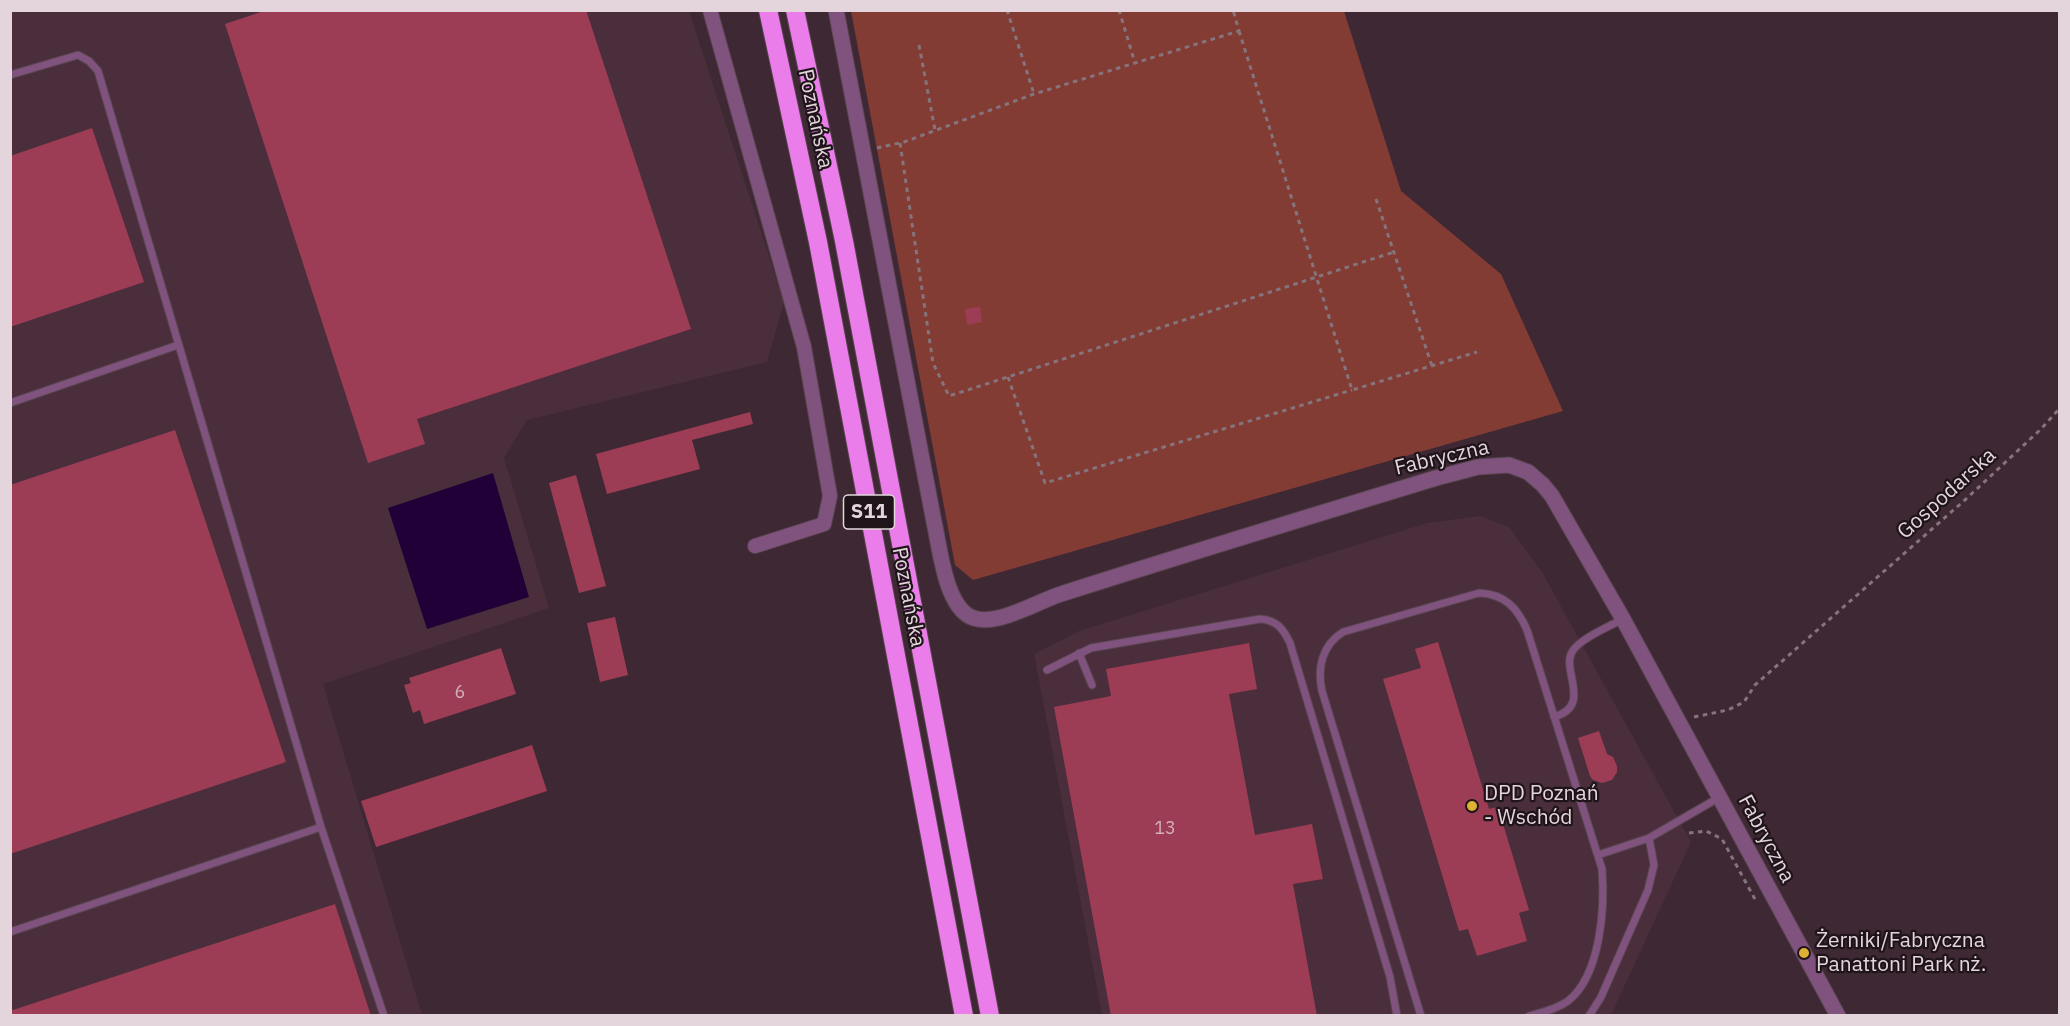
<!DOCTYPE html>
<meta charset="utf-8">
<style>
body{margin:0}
#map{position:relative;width:2070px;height:1026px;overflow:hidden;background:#3d2833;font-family:"IBM Plex Sans",sans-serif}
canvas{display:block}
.frame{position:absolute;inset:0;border:12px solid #e4d5dc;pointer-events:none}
</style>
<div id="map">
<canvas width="2070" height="1026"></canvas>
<div class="frame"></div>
</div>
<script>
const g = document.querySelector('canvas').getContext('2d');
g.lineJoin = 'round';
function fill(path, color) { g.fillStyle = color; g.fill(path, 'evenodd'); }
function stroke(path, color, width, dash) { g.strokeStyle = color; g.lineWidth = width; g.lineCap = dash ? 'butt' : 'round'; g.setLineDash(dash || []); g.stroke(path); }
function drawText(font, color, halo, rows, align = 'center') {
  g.font = font + ' "IBM Plex Sans",sans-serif'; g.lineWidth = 4.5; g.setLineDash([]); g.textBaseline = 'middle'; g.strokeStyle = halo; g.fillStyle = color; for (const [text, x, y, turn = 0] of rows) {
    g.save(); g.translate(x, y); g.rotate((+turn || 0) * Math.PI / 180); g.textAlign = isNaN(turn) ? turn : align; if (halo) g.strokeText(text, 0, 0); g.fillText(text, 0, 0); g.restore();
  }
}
const built = new Path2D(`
 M10 11H689L784 302 767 362 527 420 504 458 549 608 323 684 422 1015H11Z
 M1480 516 1509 527 1542 572 1691 842 1611 1015H1102L1034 654 1079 631 1427 523Z`);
const green = new Path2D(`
 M851 11H1344L1401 191 1501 274 1563 411 973 580 955 565Z`);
const water = new Path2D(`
 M493 473 529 597 427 629 388 508Z`);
const building = new Path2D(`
 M267 10H586L691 329 417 419 425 444 368 463 225 24Z
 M92 128 144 282 10 327V156Z
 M980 307 982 322 967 325 965 309Z
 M750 412 753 424 692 440 700 469 607 494 596 454Z
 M175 430 286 762 10 854V485Z
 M576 475 606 586 579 593 549 483Z
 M615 617 628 675 600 682 587 623Z
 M1438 642 1489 809 1498 807 1529 910 1519 913 1527 941 1477 956 1468 929 1459 931 1383 679 1421 668 1415 649Z
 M1249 643 1257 689 1229 694 1255 835 1312 824 1323 879 1293 884 1317 1016H1111L1054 707 1111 696 1106 669Z
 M501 648 516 694 424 724 420 710 413 713 404 685 411 683 409 678Z
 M1599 731 1607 754 1613 757 1617 766V772L1612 780 1602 783 1593 780 1590 776 1578 738Z
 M532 745 547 791 376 847 361 801Z
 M335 904 371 1016H10V1011Z`);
const path = new Path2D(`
 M1007 10 1034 94
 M1119 10 1135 63
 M1239 31 1352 390 1477 352
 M919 45 935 130
 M900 143 933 363 949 396 1394 252
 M877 148 904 142 1034 94 1239 31 1233 10
 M1376 199 1432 366
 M1008 377 1045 483 1352 390
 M1694 717 1728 710 1744 702 1755 685 1966 499 2041 429 2060 408
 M1689 833 1706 831 1722 839 1756 901`);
const service = new Path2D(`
 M10 75 78 55 89 61 98 71 321 827 384 1016
 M10 403 178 345
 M1079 653 1092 685
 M1047 670 1091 648 1260 619C1276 620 1283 628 1290 643L1390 977 1397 1016
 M1554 717C1593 706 1561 670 1572 652 1579 639 1610 626 1623 619
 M1598 855 1649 838 1720 797
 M10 932 321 827
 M1421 1016 1322 691C1317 668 1322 645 1343 632L1479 593C1504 594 1517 607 1527 630L1602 869C1605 907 1601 975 1568 1001 1557 1009 1543 1012 1529 1016
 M1589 1016 1601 997 1648 890 1654 865 1649 838`);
const minor = new Path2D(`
 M710 10 804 347 830 496 824 524 755 546`);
const tertiary = new Path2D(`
 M836 10 934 522C940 548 945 605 971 617 995 628 1036 602 1061 594 1186 554 1311 516 1436 478L1478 467 1509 465 1528 472 1543 485 1552 496 1623 619 1838 1016`);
const motorway = new Path2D(`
 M768 10 818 242 964 1016
 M795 10 844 241 990 1016`);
const markers = [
 [1472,806,6,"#ddb133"],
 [1804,953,6,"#ddb133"]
];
const numberNames = [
 ["6",460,693],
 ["13",1165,829]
];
const shields = [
 [869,512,51]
];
const shieldNames = [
 ["S11",869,512]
];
const streetNames = [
 ["Poznańska",815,119,78],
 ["Fabryczna",1442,458,-13],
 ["Gospodarska",1947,494,-42],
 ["Poznańska",908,597,79],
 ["Fabryczna",1766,839,62]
];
const poiNames = [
 ["DPD Poznań",1484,794],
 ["- Wschód",1484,818],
 ["Żerniki/Fabryczna",1816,941],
 ["Panattoni Park nż.",1816,965]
];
fill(built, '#4a2e3c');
fill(green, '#823c34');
fill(water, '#210037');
fill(building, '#9d3d55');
stroke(service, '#58444e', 9);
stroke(minor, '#58444e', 16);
stroke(tertiary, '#58444e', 17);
stroke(motorway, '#58444e', 20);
stroke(path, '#86747d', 3, [4.5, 4.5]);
stroke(service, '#7f537e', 7);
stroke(minor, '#7f537e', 14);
stroke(tertiary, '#7f537e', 15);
stroke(motorway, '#eb7dea', 18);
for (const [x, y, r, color] of markers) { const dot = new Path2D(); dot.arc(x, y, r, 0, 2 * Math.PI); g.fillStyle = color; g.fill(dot); stroke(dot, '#1e1419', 2); }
drawText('18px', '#d2afba', null, numberNames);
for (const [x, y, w] of shields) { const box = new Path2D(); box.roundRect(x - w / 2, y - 17, w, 34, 4.5); g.fillStyle = '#1e1419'; g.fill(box); stroke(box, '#e4d5dc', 1.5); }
drawText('bold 20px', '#e4d5dc', null, shieldNames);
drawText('21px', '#e4d5dc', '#1e1419', streetNames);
drawText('21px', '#e4d5dc', '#1e1419', poiNames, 'left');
</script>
